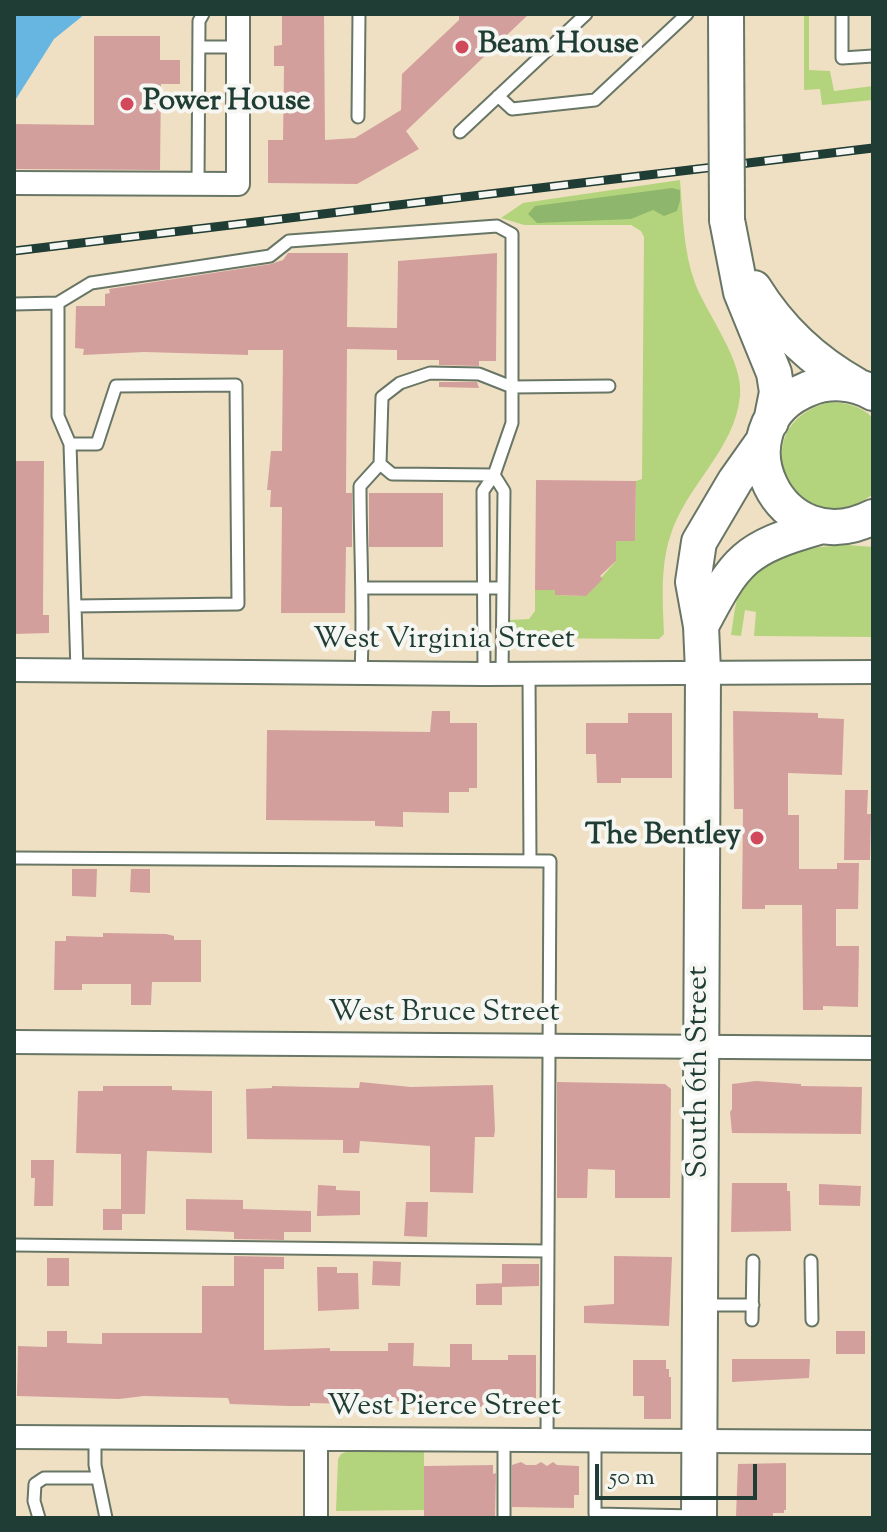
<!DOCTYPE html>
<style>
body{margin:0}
#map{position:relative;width:887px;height:1532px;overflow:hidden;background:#f0e0c3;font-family:"Sorts Mill Goudy",serif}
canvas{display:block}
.frame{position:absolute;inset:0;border:16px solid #1f3d34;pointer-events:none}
.scale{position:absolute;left:595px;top:1464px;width:162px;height:36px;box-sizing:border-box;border:4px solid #1f3d34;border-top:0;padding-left:10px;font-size:24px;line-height:28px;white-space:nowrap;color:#1f3d34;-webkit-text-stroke:6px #f6f6f2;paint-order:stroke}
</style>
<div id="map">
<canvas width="887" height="1532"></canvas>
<div class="frame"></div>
<div class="scale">50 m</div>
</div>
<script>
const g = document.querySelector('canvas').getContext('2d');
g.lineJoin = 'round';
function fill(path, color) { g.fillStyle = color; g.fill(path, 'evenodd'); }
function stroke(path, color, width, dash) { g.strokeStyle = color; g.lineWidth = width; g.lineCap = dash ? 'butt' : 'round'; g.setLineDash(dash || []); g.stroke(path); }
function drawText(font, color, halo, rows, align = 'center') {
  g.font = font + ' "Sorts Mill Goudy",serif'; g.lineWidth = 8; g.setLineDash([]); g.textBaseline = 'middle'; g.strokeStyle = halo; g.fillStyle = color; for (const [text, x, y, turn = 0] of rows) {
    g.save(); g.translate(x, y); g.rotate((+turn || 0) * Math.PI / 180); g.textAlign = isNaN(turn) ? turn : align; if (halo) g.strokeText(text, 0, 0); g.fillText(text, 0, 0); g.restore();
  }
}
const green = new Path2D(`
 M804 14H809V70L830 71 834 91 873 86V100L822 105 820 89 804 90Z
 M680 180C683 215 683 250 695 283 707 315 744 361 740 396 735 450 685 486 670 537 660 568 663 602 664 634L659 639 509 638V620L529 619 535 611V590H555V595L585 596 616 561V541H635L636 481 642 479 644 237 641 231 631 225H524L501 218 523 203Z
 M829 402C846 403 860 405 873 418V494C798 551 735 428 829 402Z
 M847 545 873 547V637L754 636 756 612 745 610 741 636 731 635C734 620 734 601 742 587 760 551 812 547 847 545Z
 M351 1450 424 1451V1510L336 1511 338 1459 341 1454Z`);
const forest = new Path2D(`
 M672 188 680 190V201L677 211 664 216 653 210 631 219 537 223 528 214 535 206Z`);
const water = new Path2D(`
 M14 14H85L54 39 14 102Z`);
const building = new Path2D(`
 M282 14H324L325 140 355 138 401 110 402 74 459 20V14H529L406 131 419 149 357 184 268 183V140H283L284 66H274V46L282 45Z
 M94 36H160V60H180V84H161L160 170 14 169V124L94 125Z
 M288 253H348L347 327 397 328 398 261 497 253 496 361H479V366L439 365V360H397V350L347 349 346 493H352V547H346L345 613H281L282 507H270L271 490H267L271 451H282L283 350H248V355L144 352 83 355 84 349 75 348 76 306H105V294L110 293 109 289 271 264 283 260Z
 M439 382H477L479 388 439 387Z
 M14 461H44L43 615H49V633L14 634Z
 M536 480 636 481 635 541H616V561L600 576 603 579 586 596 555 595V590H535Z
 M369 493H443V547H369Z
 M432 711H450V723H477V788H469V792H449V813L403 812V827L375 826V821L266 820 267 730 430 732Z
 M733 711 818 713V718L844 719 842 775 788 773V815H799V869H837V863H859L858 909H836V946H859L858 1007 823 1006V1010H803L802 905H765V909H742L743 809H734Z
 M628 713H672V778H621V783H597L596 754H586V723H628Z
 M845 790H868L867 814H871L870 860H844Z
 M72 869H97L96 897 72 896Z
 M131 869H150V893L130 892Z
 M103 933 166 934 174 936V940H201V982H152L151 1005H131V984H82V990H54L55 941H66V936L103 937Z
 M756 1081 801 1084V1086L862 1087 861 1134 732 1133 730 1112 732 1109V1084Z
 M360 1082 411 1087 493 1085 495 1130 494 1137H475L473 1193 430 1192V1146L360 1141 359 1153H343V1140L247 1139 246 1089 272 1088V1086L359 1088Z
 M557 1082 665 1084 671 1089 670 1198H615V1170L588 1169 587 1198H557Z
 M103 1086H172V1090L212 1091V1153L147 1151 145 1214H122V1230H103V1209H121V1154L76 1153 78 1091H103Z
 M31 1160H54L53 1206H34L35 1178H31Z
 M732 1183H787V1191H790L791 1231 731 1232Z
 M819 1184 861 1186 860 1206 819 1205Z
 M318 1185 336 1186V1190L360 1191V1215L317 1216Z
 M186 1199 243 1200V1209L311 1211V1232H284V1240L234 1239V1232L186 1230Z
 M406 1202H428L427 1237 404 1236Z
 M234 1256 284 1257V1269H264V1350L330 1348V1351H388V1343H414L413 1366 450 1367V1344H472V1360H508V1355H536V1405L476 1407V1403L348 1400V1404L310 1403V1406H289L230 1404 228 1398 144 1396 119 1399 17 1396 18 1346 47 1347V1331H67V1343L102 1344V1333H202V1286H234Z
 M614 1256 672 1257 669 1326 584 1323V1306L614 1304Z
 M47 1258H69V1286H47Z
 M373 1261 401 1262 400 1286 372 1285Z
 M502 1264H539V1286L502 1287Z
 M317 1267H337V1273H358L359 1309 318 1311Z
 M502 1283V1305H476V1284Z
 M836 1331H865V1354H836Z
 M732 1359H810L809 1378 732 1382Z
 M633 1360H666V1369H669V1377H671V1419H644V1396H633Z
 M521 1462 526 1465H536L541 1462 547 1466 553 1462 557 1465 579 1466V1495H574V1508L512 1507V1465Z
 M786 1463V1510H784V1513H773V1516H736L738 1464Z
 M493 1465V1474L496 1473 495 1518H424V1466Z`);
const service = new Path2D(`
 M842 14V58L873 56
 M199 47H238
 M498 96 512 109 595 100 687 14
 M358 117 359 14
 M460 132 586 14
 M198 184 199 21 203 14
 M14 304 58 303
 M70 444H97L116 386 236 385 238 604 75 606
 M380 464 392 474 494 475
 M494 475 504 491 502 674
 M363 588H503
 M77 671 70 444 58 416V303L91 283 270 256 289 241 497 226 512 234V423L494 475 483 491 484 674
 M361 673C364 610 360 548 360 486L380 464 382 397 400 383 430 373 479 374 512 387 609 386
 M529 674 530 861
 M14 858 550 861 547 1439
 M14 1245 547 1251
 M811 1261 812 1320
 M705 1305H753
 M752 1320 753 1261
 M95 1438V1465L106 1518
 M595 1440V1514L696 1516
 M39 1518 34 1501 35 1484 44 1478H97
 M504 1518V1439`);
const minor = new Path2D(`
 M14 183 238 184V14
 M14 670 484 674 873 672
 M14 1042 873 1048
 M14 1437 873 1442
 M316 1439V1518`);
const primary = new Path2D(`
 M727 220 741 292 774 373 777 392 771 422
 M754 288C780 330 813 361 856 385
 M873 393C854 382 829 380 808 389 716 426 778 565 873 517
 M701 626C736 559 745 548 819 527
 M699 1518 703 671 701 626 693 582 699 542 735 481 764 440`);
const rail = new Path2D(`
 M14 251 873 148`);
const primaryBridge = new Path2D(`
 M726 14 727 220`);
const markers = [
 [462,47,8,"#d1495b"],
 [127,104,8,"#d1495b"],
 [757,838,8,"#d1495b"]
];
const poiNames = [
 ["Beam House",478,47],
 ["Power House",143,104],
 ["The Bentley",741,838,"right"]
];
const streetNames = [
 ["West Virginia Street",444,642],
 ["West Bruce Street",444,1015],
 ["South 6th Street",701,1072,-90],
 ["West Pierce Street",444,1409]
];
fill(green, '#b3d47c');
fill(forest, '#8eb66c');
fill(water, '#67b5e1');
fill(building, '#d39f9d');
stroke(service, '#687666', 15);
stroke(minor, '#687666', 26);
stroke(primary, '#687666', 38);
stroke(service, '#fff', 11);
stroke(minor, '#fff', 22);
stroke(primary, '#fff', 34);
stroke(rail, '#1f3d34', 9);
stroke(rail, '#f6f6f2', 6, [18]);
stroke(primaryBridge, '#687666', 38, []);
stroke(primaryBridge, '#fff', 34);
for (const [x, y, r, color] of markers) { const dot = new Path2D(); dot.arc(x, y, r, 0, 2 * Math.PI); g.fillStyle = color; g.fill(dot); stroke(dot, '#f6f6f2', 3); }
drawText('bold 30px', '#1f3d34', '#f6f6f2', poiNames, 'left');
drawText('30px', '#1f3d34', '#f6f6f2', streetNames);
</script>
